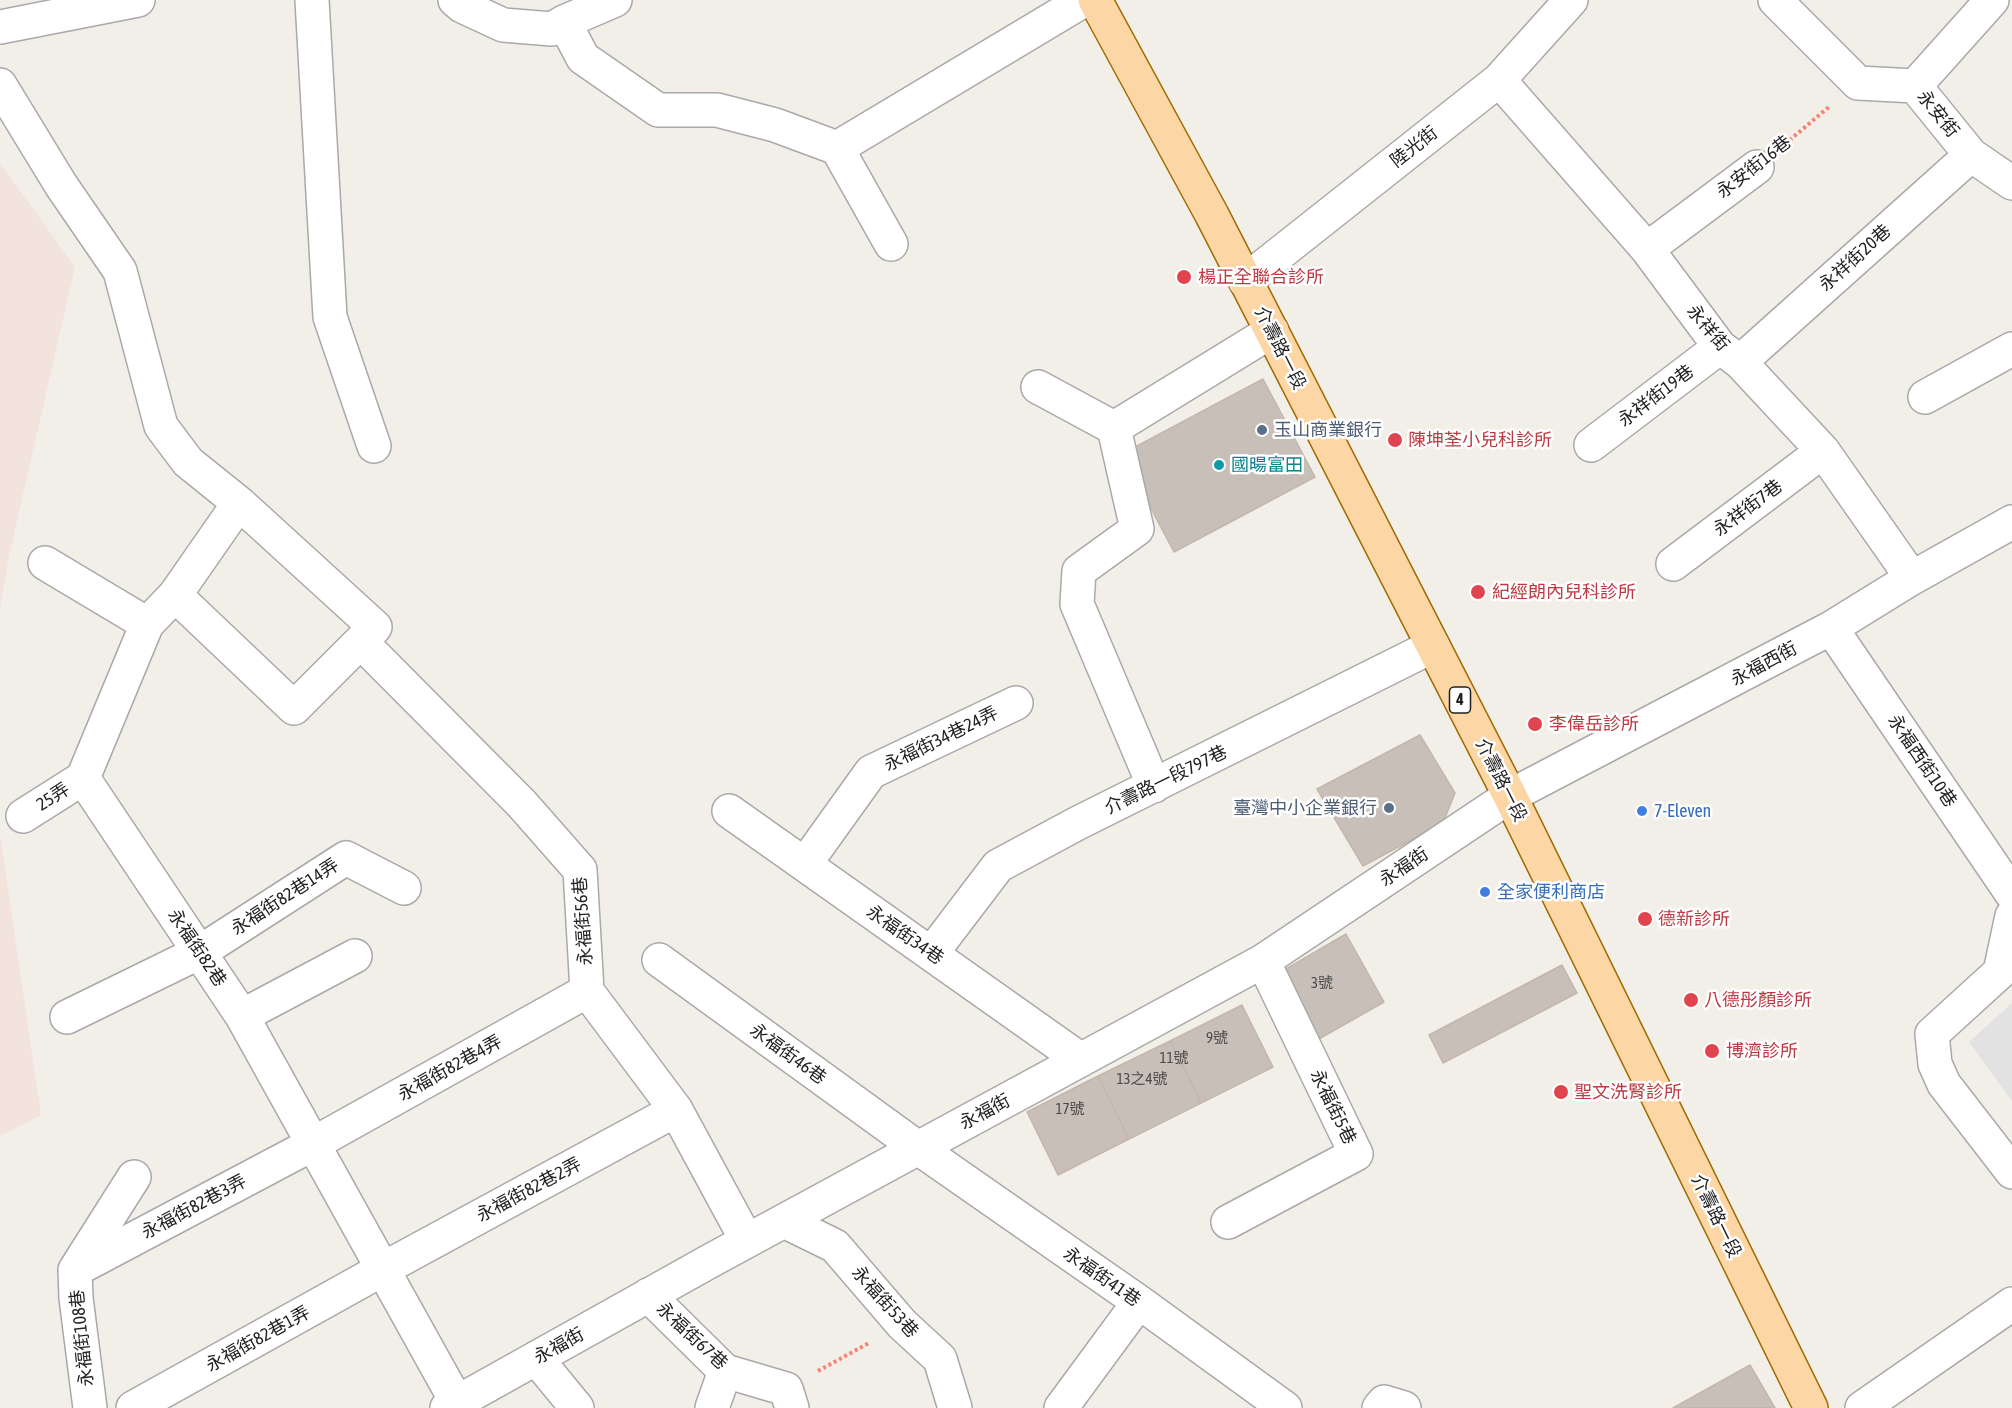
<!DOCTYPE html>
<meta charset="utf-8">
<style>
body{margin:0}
canvas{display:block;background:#f2efe9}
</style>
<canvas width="2012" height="1408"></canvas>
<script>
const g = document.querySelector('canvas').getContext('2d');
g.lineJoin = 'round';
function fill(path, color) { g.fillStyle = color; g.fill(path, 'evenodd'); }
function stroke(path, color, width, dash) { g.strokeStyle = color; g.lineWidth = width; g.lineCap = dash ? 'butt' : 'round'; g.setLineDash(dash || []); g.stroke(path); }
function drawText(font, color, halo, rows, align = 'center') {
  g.font = font + ' "Asap Condensed","Noto Sans TC",sans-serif'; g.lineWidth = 5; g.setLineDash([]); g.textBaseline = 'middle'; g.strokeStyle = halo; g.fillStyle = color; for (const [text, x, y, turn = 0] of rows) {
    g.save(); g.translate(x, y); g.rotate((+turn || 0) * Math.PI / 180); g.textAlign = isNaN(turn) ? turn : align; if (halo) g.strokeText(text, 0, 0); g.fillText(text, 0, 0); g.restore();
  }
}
const military = new Path2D(`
 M0 163 75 267 9 556 0 609Z
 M0 834 41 1115 0 1136Z`);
const parking = new Path2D(`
 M2012 1003V1101L1969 1042Z`);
const building = new Path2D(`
 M1263 379 1315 477 1174 552 1122 454Z
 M1420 735 1455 793 1443 823 1363 866 1317 789Z
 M1346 934 1384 1002 1317 1040 1279 973Z
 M1562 965 1577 993 1443 1063 1429 1035Z
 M1242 1005 1273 1067 1201 1103 1170 1041Z
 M1170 1041 1201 1103 1129 1139 1098 1076Z
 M1098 1076 1129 1139 1058 1175 1027 1112Z
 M1750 1365 1775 1408H1673Z`);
const path = new Path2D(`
 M1785 144 1830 106
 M818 1371 869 1343`);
const minor = new Path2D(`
 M312 0 330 317 374 446
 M455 0 462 6 503 25 552 29 564 22 615 0
 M1775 0 1858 83 1915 86 1971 155 2012 183
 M564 22 583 58 658 110H717L775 125 837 148 1084 0
 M0 27 138 0
 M1499 80 1647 249 1720 347 1740 362 1823 451 1912 578
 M0 85 61 185 120 271 161 426 188 462 239 503 375 627 294 708 175 595
 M1915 86 1992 0
 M837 148 891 244
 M1647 249 1757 167
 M1245 281 1499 80 1571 0
 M1740 362 1971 155
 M1038 387 1114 428
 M1925 397 2012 349
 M1591 445 1720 347
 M45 563 147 624
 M1673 564 1823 451
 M1831 628 2012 894
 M361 642 522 804 580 870 587 991 676 1110 747 1241
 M83 778 242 1016 460 1408
 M83 778 147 624 175 595 239 503
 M1154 786 1077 604 1079 571 1137 529 1114 428 1272 331
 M729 811 1081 1060
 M23 816 83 778
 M805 864 871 772 1016 703
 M2012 916 2000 972 1932 1034 1935 1064 1944 1084 2012 1172
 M931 954 998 866 1078 823 1433 646
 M659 960 918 1148 1139 1302 1285 1408
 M242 1016 355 956
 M67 1017 200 952 346 858 404 888
 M784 1221 835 1246 902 1324 940 1359 955 1408
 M1228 1222 1356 1154 1263 961
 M75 1270 313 1144 587 991
 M648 1295 725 1371 786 1389 792 1408
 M536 1358 577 1408
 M90 1408 76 1298 75 1270 134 1177
 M133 1408 383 1269 676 1110
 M447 1408 710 1261 1263 961 1510 796 1831 628 1912 578 2012 522
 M712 1408 725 1371
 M1061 1408 1139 1302
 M1379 1408 1384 1402 1404 1408
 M1862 1408 2012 1304`);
const major = new Path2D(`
 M1095 0 1212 215 1510 796 1811 1408`);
const markers = [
 [1184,277,8,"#e0444e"],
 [1262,430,6,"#5c6f8a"],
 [1395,440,8,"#e0444e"],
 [1219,465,6,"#0f9aa8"],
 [1478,592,8,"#e0444e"],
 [1535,724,8,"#e0444e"],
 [1389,808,6,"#5c6f8a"],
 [1642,811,6,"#3f7fe0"],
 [1485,892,6,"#3f7fe0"],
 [1645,919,8,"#e0444e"],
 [1691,1000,8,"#e0444e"],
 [1712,1051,8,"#e0444e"],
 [1561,1092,8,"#e0444e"]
];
const numberNames = [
 ["3號",1322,983],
 ["9號",1217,1038],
 ["11號",1174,1058],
 ["13之4號",1142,1079],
 ["17號",1070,1109]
];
const shields = [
 [1460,700,21]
];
const shieldNames = [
 ["4",1460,700]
];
const streetNames = [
 ["永安街",1938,114,51],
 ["陸光街",1414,147,-38],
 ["永安街16巷",1754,167,-38],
 ["永祥街20巷",1855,258,-42],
 ["永祥街",1708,328,50],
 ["介壽路一段",1280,348,63],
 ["永祥街19巷",1656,396,-37],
 ["永祥街7巷",1748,508,-37],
 ["永福西街",1764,664,-28],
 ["永福街34巷24弄",941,739,-26],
 ["永福西街10巷",1922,761,56],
 ["介壽路一段797巷",1166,780,-26],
 ["介壽路一段",1501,780,63],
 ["25弄",53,797,-33],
 ["永福街",1404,867,-34],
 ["永福街82巷14弄",285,897,-33],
 ["永福街56巷",583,921,-94],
 ["永福街34巷",905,935,35],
 ["永福街82巷",197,948,56],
 ["永福街46巷",788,1054,36],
 ["永福街82巷4弄",450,1068,-29],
 ["永福街5巷",1333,1107,64],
 ["永福街",985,1112,-28],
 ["永福街82巷2弄",529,1190,-28],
 ["永福街82巷3弄",194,1207,-28],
 ["介壽路一段",1716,1216,64],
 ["永福街41巷",1102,1277,35],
 ["永福街53巷",885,1302,48],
 ["永福街67巷",692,1336,43],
 ["永福街108巷",82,1338,-96],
 ["永福街82巷1弄",258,1339,-29],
 ["永福街",559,1346,-29]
];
const healthNames = [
 ["楊正全聯合診所",1198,277],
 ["陳坤荃小兒科診所",1408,440],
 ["紀經朗內兒科診所",1492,592],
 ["李偉岳診所",1549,724],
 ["德新診所",1658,919],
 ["八德彤顏診所",1704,1000],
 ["博濟診所",1726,1051],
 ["聖文洗腎診所",1574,1092]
];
const serviceNames = [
 ["玉山商業銀行",1274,430],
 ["臺灣中小企業銀行",1377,808,"right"]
];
const cultureNames = [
 ["國暘富田",1231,465]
];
const shopNames = [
 ["7-Eleven",1654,811],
 ["全家便利商店",1497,892]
];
fill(military, '#f3e3dd');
fill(parking, '#e2e2e2');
fill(building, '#c7bfb8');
stroke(building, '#c4b6ab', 1.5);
stroke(minor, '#a9a9a9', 36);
stroke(major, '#a06b00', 36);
stroke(path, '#fa8072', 4, [3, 3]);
stroke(minor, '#fff', 33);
stroke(major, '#fcd6a4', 33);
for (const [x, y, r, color] of markers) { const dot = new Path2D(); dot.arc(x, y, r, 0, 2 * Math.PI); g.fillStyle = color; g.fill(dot); stroke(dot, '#fff', 2); }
drawText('15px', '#4b4948', null, numberNames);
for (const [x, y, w] of shields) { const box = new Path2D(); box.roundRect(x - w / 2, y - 13, w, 26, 4.5); g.fillStyle = '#fff'; g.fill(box); stroke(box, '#222', 1.5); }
drawText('bold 16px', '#222', null, shieldNames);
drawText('18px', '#222', '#fff', streetNames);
drawText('18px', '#be3a42', '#fff', healthNames, 'left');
drawText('18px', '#4e5e75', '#fff', serviceNames, 'left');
drawText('18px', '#0d838f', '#fff', cultureNames, 'left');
drawText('18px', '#366cbe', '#fff', shopNames, 'left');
</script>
